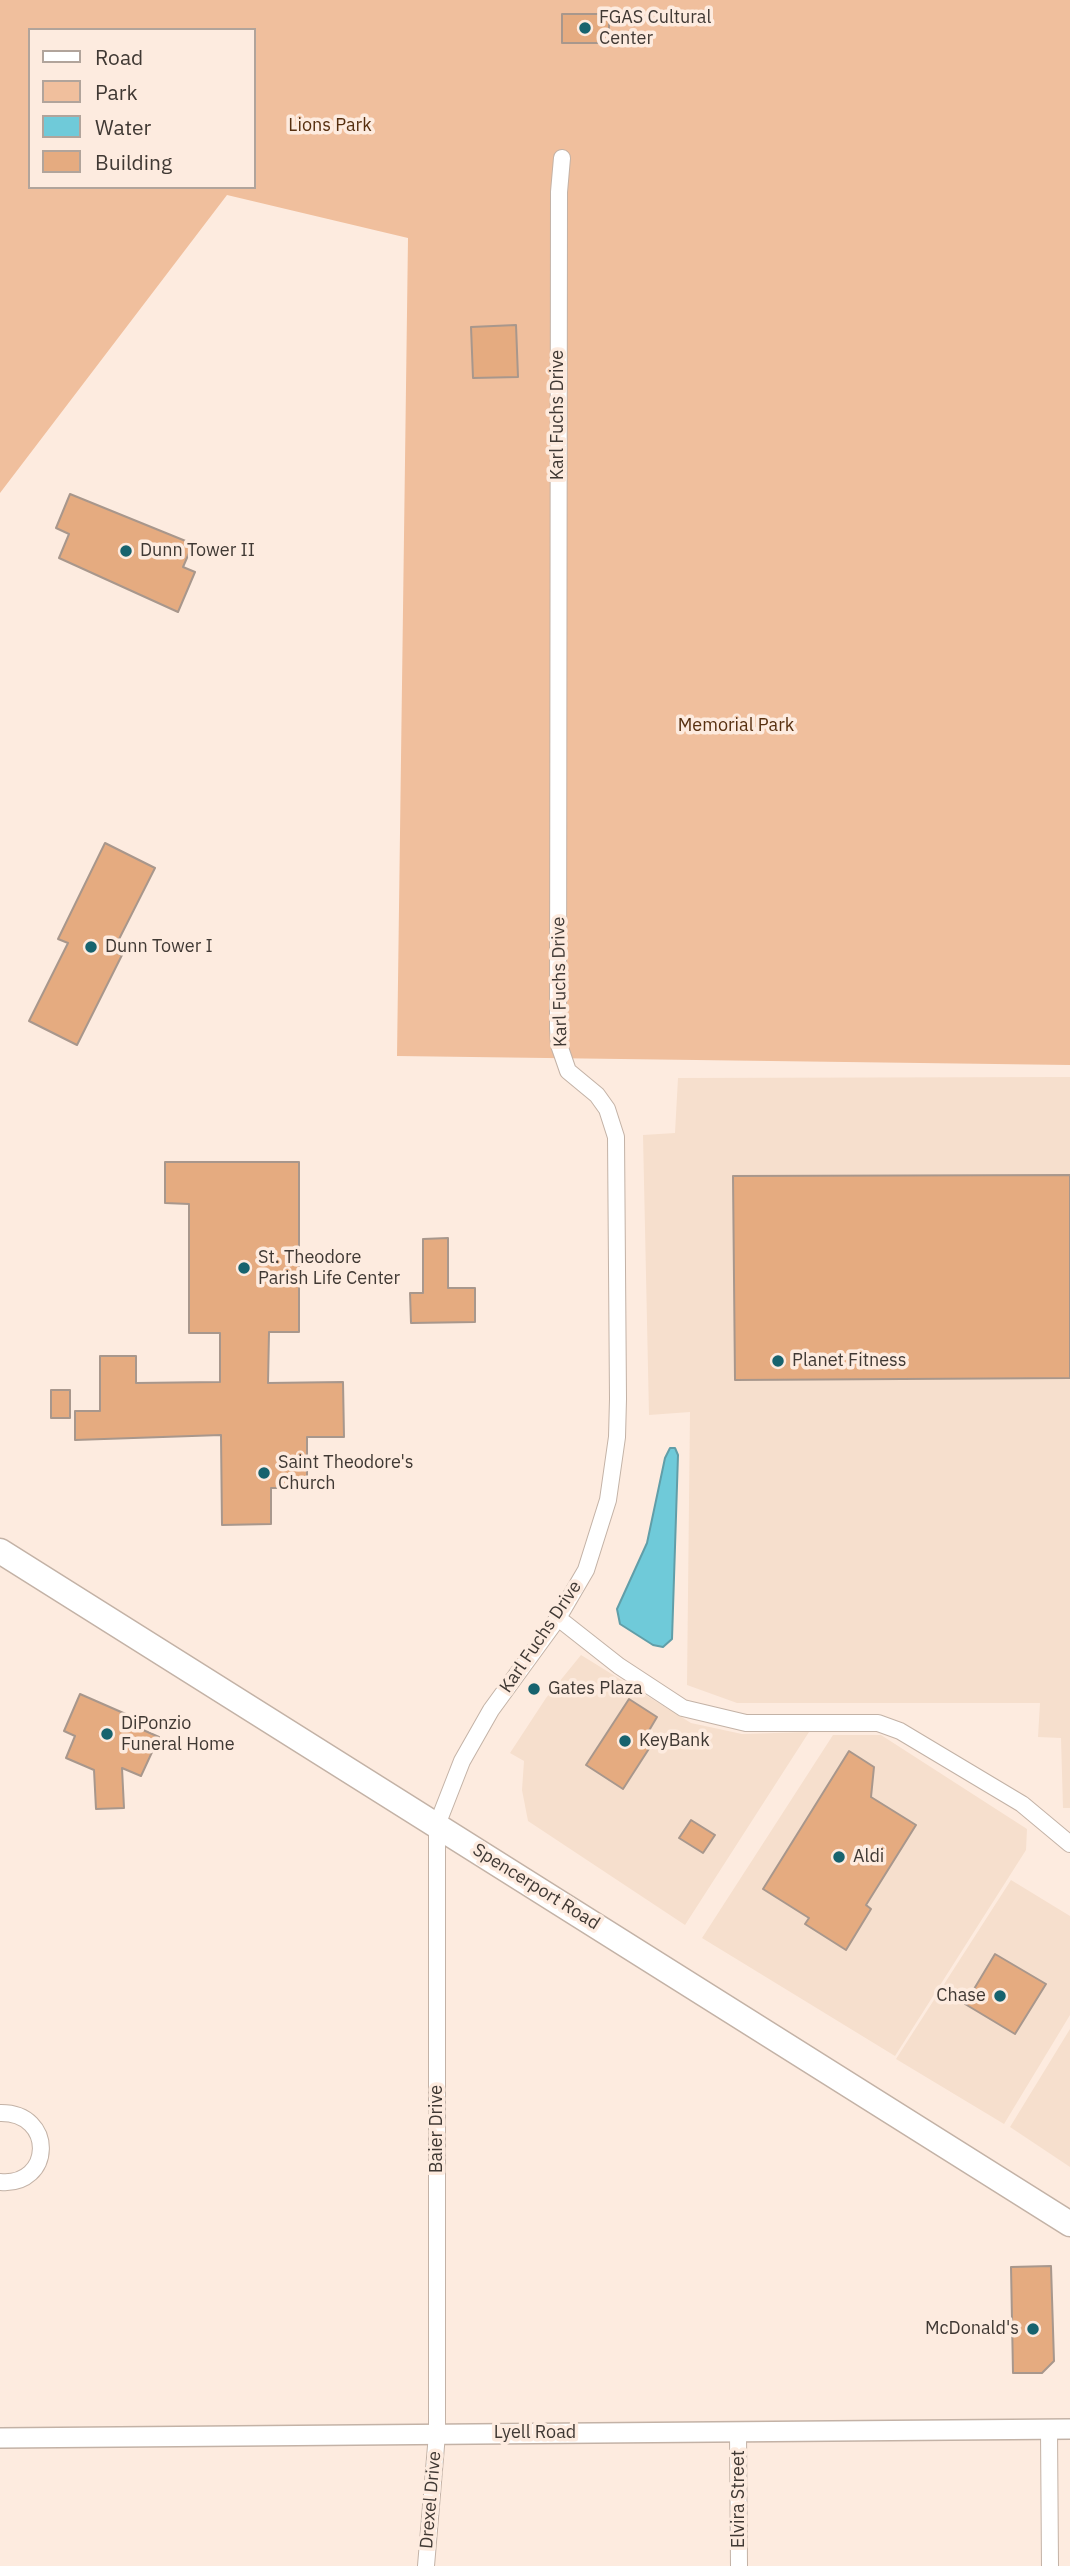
<!DOCTYPE html>
<style>
body{margin:0}
#map{position:relative;width:1070px;height:2566px;overflow:hidden;background:#fdebdf;font-family:"IBM Plex Sans",sans-serif}
canvas{display:block}
.legend{position:absolute;left:28px;top:28px;width:228px;height:161px;box-sizing:border-box;background:#fdebdf;border:2px solid #b1a49b;margin:0;padding:9px 12px;list-style:none;font-size:21px;color:#403934}
.legend li{display:flex;align-items:center;gap:14px;height:35px}
.legend b{width:35px;border:2px solid #b1a49b}
</style>
<div id="map">
<canvas width="1070" height="2566"></canvas>
<ul class="legend">
<li><b style="height:9px;background:#fff"></b>Road</li>
<li><b style="height:19px;background:#f0bf9d"></b>Park</li>
<li><b style="height:19px;background:#6fcad9"></b>Water</li>
<li><b style="height:19px;background:#e5ab80"></b>Building</li>
</ul>
</div>
<script>
const g = document.querySelector('canvas').getContext('2d');
g.lineJoin = 'round';
function fill(path, color) { g.fillStyle = color; g.fill(path, 'evenodd'); }
function stroke(path, color, width, dash) { g.strokeStyle = color; g.lineWidth = width; g.lineCap = dash ? 'butt' : 'round'; g.setLineDash(dash || []); g.stroke(path); }
function drawText(font, color, halo, rows, align = 'center') {
  g.font = font + ' "IBM Plex Sans",sans-serif'; g.lineWidth = 7; g.setLineDash([]); g.textBaseline = 'middle'; g.strokeStyle = halo; g.fillStyle = color; for (const [text, x, y, turn = 0] of rows) {
    g.save(); g.translate(x, y); g.rotate((+turn || 0) * Math.PI / 180); g.textAlign = isNaN(turn) ? turn : align; if (halo) g.strokeText(text, 0, 0); g.fillText(text, 0, 0); g.restore();
  }
}
const built = new Path2D(`
 M1070 1077V1808H1063L1061 1738 1038 1737 1040 1703H737L687 1685 690 1412 649 1415 643 1135 675 1133 678 1078Z
 M581 1655 691 1723 742 1734 809 1732 685 1925 528 1821 522 1790 524 1761 510 1753 546 1698Z
 M833 1735H881L1027 1829 1026 1850 895 2056 702 1938Z
 M1011 1880 1070 1916V2015L1004 2124 896 2059Z
 M1070 2029V2167L1010 2127Z`);
const green = new Path2D(`
 M0 0H1070V1065L397 1056 408 238 227 195 0 493ZM30 30H254V187H30Z`);
const water = new Path2D(`
 M670 1448H675L678 1455 672 1639 663 1647 653 1645 620 1624 617 1609 647 1543 665 1458Z`);
const building = new Path2D(`
 M562 14H609V43H562Z
 M516 325 518 377 473 378 471 327Z
 M70 494 193 544 183 567 195 572 178 612 59 558 69 534 56 528Z
 M105 843 155 868 113 951 122 955 77 1045 29 1021 68 943 58 939Z
 M165 1162H299V1332H269L268 1383 343 1382 344 1437H307V1480L299 1481V1488H271V1524L222 1525 221 1435 75 1440V1411H100V1356H136V1383L220 1382V1333H189V1204L165 1203Z
 M1070 1175V1378L735 1380 733 1176Z
 M448 1238V1288H475V1322L411 1323 410 1293H423V1239Z
 M51 1390H70V1418H51Z
 M80 1694 128 1715 125 1722 159 1737 141 1776 122 1768 124 1808 96 1809 94 1770 66 1758 75 1736 64 1731Z
 M629 1699 657 1717 644 1739 652 1744 623 1789 586 1765Z
 M849 1751 874 1767 871 1797 916 1825 866 1905 871 1909 846 1950 805 1924 809 1918 763 1889Z
 M691 1820 715 1835 703 1853 679 1838Z
 M995 1954 1046 1984 1015 2034 965 2004Z
 M1051 2266 1054 2361 1042 2373H1013L1011 2267Z`);
const minor = new Path2D(`
 M558 1618 619 1666 683 1708 746 1723H878L900 1731 1022 1804 1070 1844
 M0 2113C56 2112 53 2187 0 2182
 M1049 2429 1050 2566
 M738 2432 739 2566
 M426 2566 437 2434V1825L462 1761 491 1710 558 1618 586 1570 608 1500 617 1437 618 1399 616 1137 607 1109 597 1095 568 1071 559 1045 558 1028 559 192 562 158`);
const tertiary = new Path2D(`
 M0 2438 1070 2429`);
const primary = new Path2D(`
 M0 1551 1070 2224`);
const markers = [
 [585,28,7,"#17636e"],
 [126,551,7,"#17636e"],
 [91,947,7,"#17636e"],
 [244,1268,7,"#17636e"],
 [778,1361,7,"#17636e"],
 [264,1473,7,"#17636e"],
 [534,1689,7,"#17636e"],
 [107,1734,7,"#17636e"],
 [625,1741,7,"#17636e"],
 [839,1857,7,"#17636e"],
 [1000,1996,7,"#17636e"],
 [1033,2329,7,"#17636e"]
];
const poiNames = [
 ["FGAS Cultural",599,18],
 ["Center",599,39],
 ["Dunn Tower II",140,551],
 ["Dunn Tower I",105,947],
 ["St. Theodore",258,1258],
 ["Parish Life Center",258,1279],
 ["Planet Fitness",792,1361],
 ["Saint Theodore's",278,1463],
 ["Church",278,1484],
 ["Gates Plaza",548,1689],
 ["DiPonzio",121,1724],
 ["Funeral Home",121,1745],
 ["KeyBank",639,1741],
 ["Aldi",853,1857],
 ["Chase",986,1996,"right"],
 ["McDonald's",1019,2329,"right"]
];
const parkNames = [
 ["Lions Park",330,126],
 ["Memorial Park",736,726]
];
const streetNames = [
 ["Karl Fuchs Drive",558,415,-90],
 ["Karl Fuchs Drive",560,982,-91],
 ["Karl Fuchs Drive",541,1637,-56],
 ["Spencerport Road",536,1887,32],
 ["Baier Drive",437,2129,-90],
 ["Lyell Road",535,2433],
 ["Elvira Street",739,2499,-90],
 ["Drexel Drive",431,2500,-85]
];
fill(built, '#f6dfcd');
fill(green, '#f0bf9d');
fill(water, '#6fcad9');
stroke(water, '#619ea8', 2);
fill(building, '#e5ab80');
stroke(building, '#a8978c', 2);
stroke(minor, '#c3b2a6', 18);
stroke(tertiary, '#c3b2a6', 22);
stroke(primary, '#c3b2a6', 27);
stroke(minor, '#fff', 16);
stroke(tertiary, '#fff', 19);
stroke(primary, '#fff', 24);
for (const [x, y, r, color] of markers) { const dot = new Path2D(); dot.arc(x, y, r, 0, 2 * Math.PI); g.fillStyle = color; g.fill(dot); stroke(dot, '#fdebdf', 2.5); }
drawText('18px', '#403934', '#fdebdf', poiNames, 'left');
drawText('18px', '#562f0f', '#fdebdf', parkNames);
drawText('18px', '#403934', '#fdebdf', streetNames);
</script>
